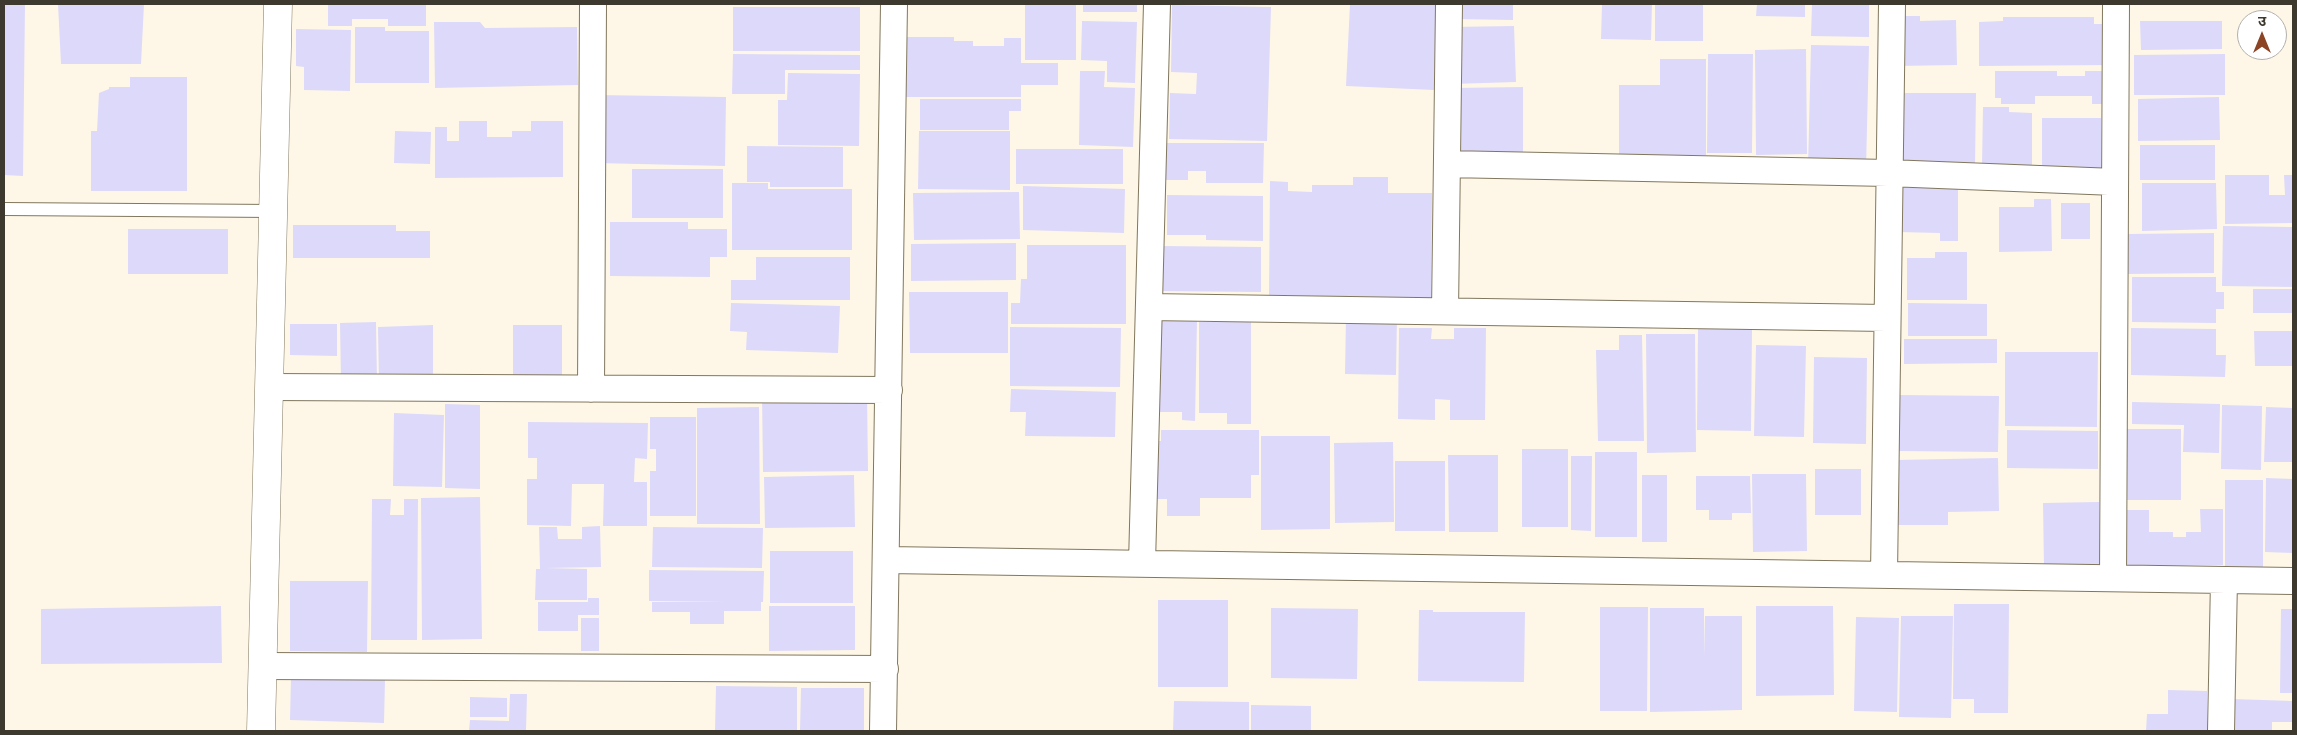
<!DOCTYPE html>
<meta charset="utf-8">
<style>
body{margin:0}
#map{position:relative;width:2297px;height:735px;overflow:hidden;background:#fef7e7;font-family:"Space Grotesk","Noto Sans Devanagari",sans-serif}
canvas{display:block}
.frame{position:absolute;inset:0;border:5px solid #3e392f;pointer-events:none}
.north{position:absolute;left:2237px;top:10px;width:50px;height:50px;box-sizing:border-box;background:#fff;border:1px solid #b2b0ac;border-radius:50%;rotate:0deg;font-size:14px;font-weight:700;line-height:20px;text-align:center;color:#3e392f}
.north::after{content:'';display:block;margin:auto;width:18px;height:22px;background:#8d4425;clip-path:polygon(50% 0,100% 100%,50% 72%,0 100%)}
</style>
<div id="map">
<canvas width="2297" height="735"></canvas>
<div class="frame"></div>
<div class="north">उ</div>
</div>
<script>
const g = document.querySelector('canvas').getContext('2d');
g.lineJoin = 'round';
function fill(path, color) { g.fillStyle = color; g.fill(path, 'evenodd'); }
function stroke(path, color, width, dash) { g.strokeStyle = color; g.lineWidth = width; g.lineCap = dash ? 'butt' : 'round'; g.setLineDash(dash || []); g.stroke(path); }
const building = new Path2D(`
 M4 4H25L23 176 4 175Z
 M58 4H144L141 64H61Z
 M328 4H426V26H388V19H352V26H328Z
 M1025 4H1076V60H1025Z
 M1083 4H1137V12H1083Z
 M1350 4H1438L1434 90 1346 86Z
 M1455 4H1513V20L1455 19Z
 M1602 4H1652L1651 40 1601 39Z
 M1655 4H1703V41H1655Z
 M1757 4H1805V17L1756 16Z
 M1812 4H1869V37L1811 36Z
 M1172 5 1271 7 1267 141 1169 139 1170 93 1196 94 1197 73 1171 72Z
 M733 7H860V51H733Z
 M1896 16H1920V21L1956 20 1957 65 1897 66Z
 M2003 17H2094V24H2111V65L1979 66V22L2003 21Z
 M1082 21 1137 22 1135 83 1107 82V61L1081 60Z
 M2140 21H2222V49L2141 50Z
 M434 22H480L485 28 577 27 578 85 435 88Z
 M1514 26 1516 82 1452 84 1451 27Z
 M355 27H385V31H429V83H355Z
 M296 29 351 30 350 91 304 90V67L296 66Z
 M904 37H954V41H973V46H1004V38H1021V63H1058V85H1021V97H904Z
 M1811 45 1869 46 1866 168 1808 167Z
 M1806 49 1807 154 1756 155 1755 50Z
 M733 54 860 55V70H785V94H732Z
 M1708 54H1753L1752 153H1707Z
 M2225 54V95H2134V55Z
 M1660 59H1706V155H1619V85H1660Z
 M1080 71H1105L1104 87 1135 88 1133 147 1079 145Z
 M1995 71H2057V76H2085V71H2102V104H2092V96H2035V104H2001V98H1995Z
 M788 73 860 74 859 146 778 145V100H787Z
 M130 77H187V191H91V131H97L99 93 109 89V87H130Z
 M1523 87V154L1454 155 1453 88Z
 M1898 93H1976L1975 165 1898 163Z
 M597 95 726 97 725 166 596 163Z
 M2219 97 2220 140 2138 141V99Z
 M920 99H1021V111H1009V130H920Z
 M1983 107H2009V112L2032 113V167L1982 166Z
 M2042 118H2101V173H2042Z
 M459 121H487V137H512V131H531V121H563V177L435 178V127H447V141H459Z
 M395 131 431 132 430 164 394 163Z
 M919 131H1010V190L918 189Z
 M1164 143H1264L1263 183H1206V171H1188V180H1164Z
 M2140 145H2215V180H2140Z
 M747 146 843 147V187H770V182H747Z
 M1016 149H1123V184H1016Z
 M632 169H723V218H632Z
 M2225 175H2269V195H2285L2284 175H2293V223L2225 224Z
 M1353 177H1388V193H1432L1431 298 1269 295 1270 181 1288 182V191L1312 192V185H1353Z
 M732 183H768V189H852V250H732Z
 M2142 183H2216L2217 229 2142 231Z
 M1958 185V241H1940V233L1898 232V187L1939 188Z
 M1023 186 1125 189 1124 233 1023 230Z
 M1019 192 1020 239 914 240 913 193Z
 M1167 195 1263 196V241L1206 240V235H1167Z
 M2034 199H2051L2052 251 1999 252V207H2034Z
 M2061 203H2090V239H2061Z
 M610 222H688V229H727V257H710V277L610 276Z
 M293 225H396V231H430V258H293Z
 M2223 226 2293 227V287L2222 286Z
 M128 229H228V274H128Z
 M2214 233V273L2127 274V234Z
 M1016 243V280L911 281V244Z
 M1027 245H1126V324H1011V303H1020L1021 279H1027Z
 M1159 246 1261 247V292L1158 291Z
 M1935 252H1967V300H1907V258H1935Z
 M756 257H850V300H731V280H756Z
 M2132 277H2216V292H2224V309H2216V323L2132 322Z
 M2253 289H2293V313H2253Z
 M909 292H1008V353H910Z
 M731 303 840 306 838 353 746 350 747 332 730 331Z
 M1908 303 1987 304V336H1908Z
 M1346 315 1397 316 1396 375 1345 374Z
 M1151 319 1197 320 1195 421 1182 420V412H1150Z
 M376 322 377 381H341L340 323Z
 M1199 322H1251V424H1227V413H1199Z
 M290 324H337V356L290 355Z
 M433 325V384L379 385 378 327Z
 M513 325H562V388H513Z
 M1010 327 1121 328 1120 387 1010 386Z
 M1399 328H1432L1431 339H1454V328H1486L1485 420H1450V400L1435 399V420L1398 419Z
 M2131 328 2216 329V355H2226L2225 377 2131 375Z
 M1698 329H1752L1751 431 1697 430Z
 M2254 331H2293V366H2255Z
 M1646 334H1695L1696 452 1647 453Z
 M1619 335H1642L1644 441H1598L1596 350H1619Z
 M1904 339H1997V363L1904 364Z
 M1756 345 1806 346 1804 437 1754 436Z
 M2005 352H2098L2097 427 2005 426Z
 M1814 357 1867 358 1866 444 1813 443Z
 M1011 389 1116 392 1115 437 1025 436 1026 412H1010Z
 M867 393 868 471 763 472 762 394Z
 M1899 395 1999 396 1998 452 1899 451Z
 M2132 402 2220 404 2219 453 2183 452 2184 425 2132 424Z
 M445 404 480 405V489L445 488Z
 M2222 405 2262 406 2261 470 2221 469Z
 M759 407 760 524H697V408Z
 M2266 407 2293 408V462H2264Z
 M394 413 444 415 442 487 393 486Z
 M650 417H696V516H650V471H656V449H650Z
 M528 422 648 423 647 459 635 458 634 482H647V526H603L604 484H572L571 526 527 525V479H537V458H528Z
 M2120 429H2181V500H2119Z
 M1161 430H1259V475H1251V498H1200V516H1167V499H1148V441H1161Z
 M2007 430 2098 431V469L2007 468Z
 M1261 436H1330V529L1261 530Z
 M1393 442 1394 522 1335 523 1334 443Z
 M1522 449H1568V527H1522Z
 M1595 452H1637V537H1595Z
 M1448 455H1498V532H1449Z
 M1571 456H1592L1591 531 1571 530Z
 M1998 458 1999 511 1948 512V525H1897L1896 460Z
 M1395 461H1445V531H1395Z
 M1815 469H1861V515H1815Z
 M1752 474H1806L1807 551 1753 552Z
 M854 475 855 527 765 528 764 477Z
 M1642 475H1667V542H1642Z
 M1696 476H1750L1751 513H1732V520H1709V510H1696Z
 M2266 478 2293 479V553L2265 552Z
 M2225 480H2263V567H2225Z
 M480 497 482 639 422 640 421 498Z
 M372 499H391L390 515H404V499H418L417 640H371Z
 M2099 502 2100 568 2044 569 2043 503Z
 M2200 509H2223V565L2124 566V510H2149V532H2173V537H2186V532H2201Z
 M600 526 601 567 546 568 587 569V600H535L536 569H540L539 527H557L558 539H582V527Z
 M653 527 763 528 762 568 652 567Z
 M770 551H853V603H770Z
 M649 570 764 571 763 602H761V611H724V624H690V612H652V602H726L649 601Z
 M290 581H368L367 652 290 651Z
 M588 598H599V615H578V631H538V602H588Z
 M1158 600H1228V687H1158Z
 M1954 604H2009L2008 713H1974V699H1953Z
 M221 606 222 663 41 664V609Z
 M769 606H855V650L769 651Z
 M1756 606H1833L1834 695 1756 696Z
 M1600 607H1648L1647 711H1600Z
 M1271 608 1358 609 1357 679 1271 678Z
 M1650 608H1704V657L1705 616H1742V710L1650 712Z
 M2281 609H2293V693H2280Z
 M1419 610H1433V612H1525L1524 682 1418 681Z
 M1901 616H1953L1951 718 1899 717Z
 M1856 617 1899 618 1897 712 1854 711Z
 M581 618H599V651H581Z
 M291 677 385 679 384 723 290 720Z
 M716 686 797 687V731H715Z
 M801 688H864V731H800Z
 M2168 690 2207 691V731H2146L2147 714H2168Z
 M510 694H527L526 731H469L470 720 509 721Z
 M470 697 507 698V717H470Z
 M2232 699 2293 701V722H2272V731H2232Z
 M1174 701 1249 702V731H1173Z
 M1251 705 1311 706V731H1251Z`);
const service = new Path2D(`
 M4 209 274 211`);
const minor = new Path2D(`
 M1447 164 1888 173 2115 182
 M1149 307 1886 318
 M1445 311 1449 4
 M270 387 889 390
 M591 389 593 4
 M887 560 2293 581
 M1142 563 1157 4
 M1884 574 1892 4
 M2113 578 2116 4
 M263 666 885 669
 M883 731 894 4
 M2221 731 2224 580`);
const tertiary = new Path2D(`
 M261 731 278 4`);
fill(building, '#ddd9fa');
stroke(service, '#81775e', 14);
stroke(minor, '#81775e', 28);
stroke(tertiary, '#81775e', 29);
stroke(service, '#fff', 12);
stroke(minor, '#fff', 26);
stroke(tertiary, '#fff', 28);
</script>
